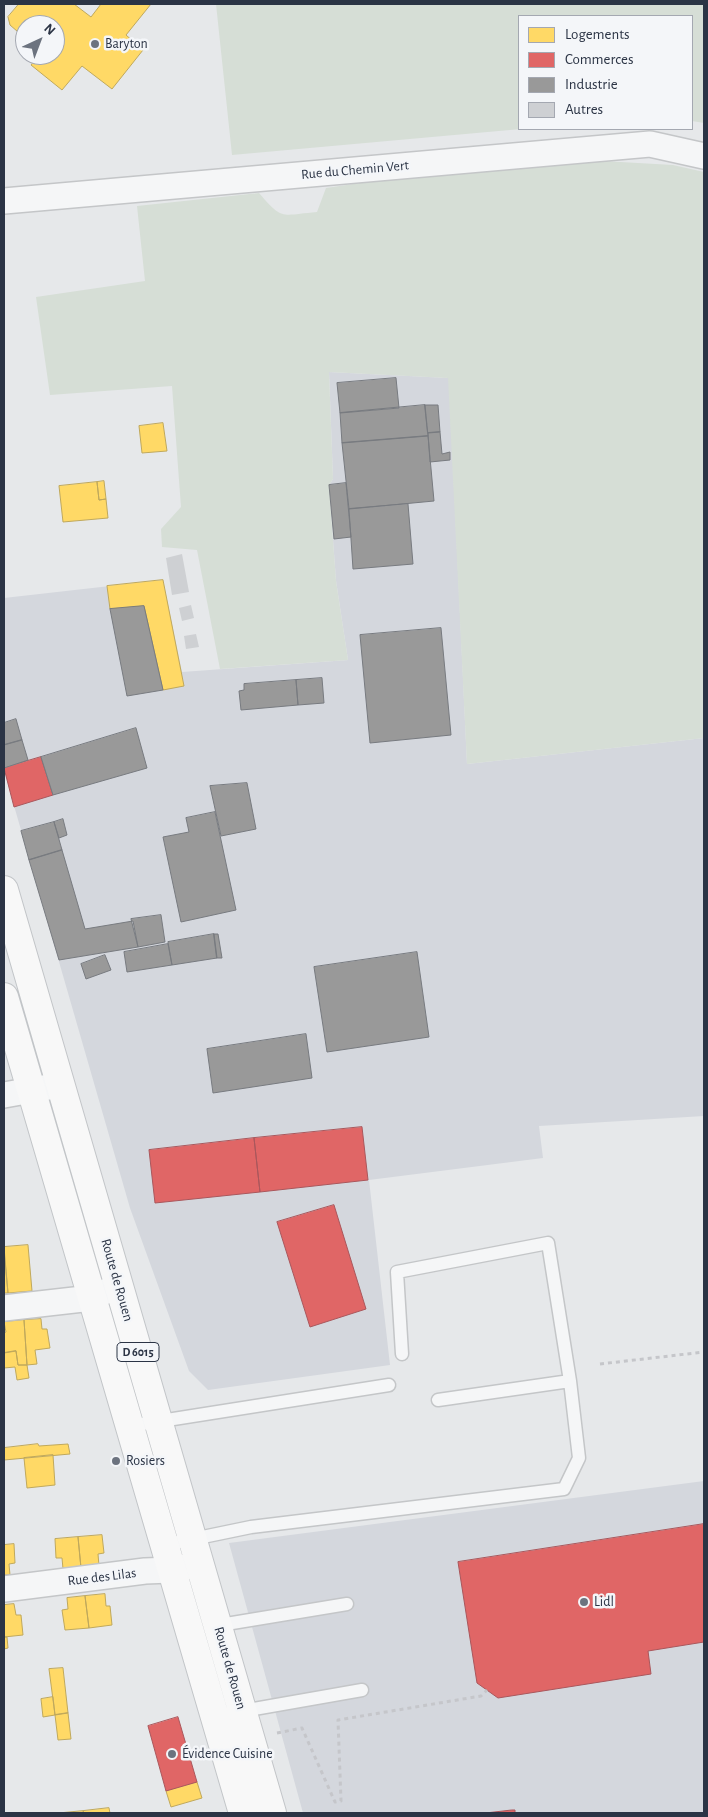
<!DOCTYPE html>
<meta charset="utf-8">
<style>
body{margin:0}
#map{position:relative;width:708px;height:1817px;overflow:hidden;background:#e6e8ea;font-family:"Alegreya Sans",sans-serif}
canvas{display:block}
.frame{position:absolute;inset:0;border:5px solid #2b3445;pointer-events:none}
.legend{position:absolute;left:518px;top:15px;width:175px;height:115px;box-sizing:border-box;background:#f4f6f9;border:1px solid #a4a8b1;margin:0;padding:6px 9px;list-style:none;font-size:15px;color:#2b3445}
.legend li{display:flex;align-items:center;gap:10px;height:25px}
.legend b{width:25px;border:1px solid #a4a8b1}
.north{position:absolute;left:15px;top:15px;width:50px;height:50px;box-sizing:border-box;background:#f4f6f9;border:1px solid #a4a8b1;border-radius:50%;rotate:43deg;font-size:14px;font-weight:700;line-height:20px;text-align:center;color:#2b3445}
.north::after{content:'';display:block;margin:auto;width:18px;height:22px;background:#6c737f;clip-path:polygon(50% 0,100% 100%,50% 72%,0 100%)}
</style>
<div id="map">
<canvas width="708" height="1817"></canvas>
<div class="frame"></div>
<ul class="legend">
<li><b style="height:14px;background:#ffd966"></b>Logements</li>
<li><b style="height:14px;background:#e06666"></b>Commerces</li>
<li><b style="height:14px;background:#999"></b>Industrie</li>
<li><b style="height:14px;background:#ced0d3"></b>Autres</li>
</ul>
<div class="north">N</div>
</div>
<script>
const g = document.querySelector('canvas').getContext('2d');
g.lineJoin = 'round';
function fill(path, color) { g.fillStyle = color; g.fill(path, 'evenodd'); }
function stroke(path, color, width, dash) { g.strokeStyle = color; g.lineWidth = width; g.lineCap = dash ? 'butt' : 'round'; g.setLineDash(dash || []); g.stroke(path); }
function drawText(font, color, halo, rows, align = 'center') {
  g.font = font + ' "Alegreya Sans",sans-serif'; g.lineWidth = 5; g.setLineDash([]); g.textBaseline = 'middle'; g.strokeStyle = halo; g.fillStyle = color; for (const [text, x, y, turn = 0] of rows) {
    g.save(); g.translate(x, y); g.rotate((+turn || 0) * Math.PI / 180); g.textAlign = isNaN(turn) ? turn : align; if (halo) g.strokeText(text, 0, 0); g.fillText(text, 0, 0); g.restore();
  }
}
const built = new Path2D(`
 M329 372 449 378 467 764 704 738V1116L539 1126 543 1158 369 1180 390 1365 208 1390 189 1371 130 1208 4 771V598L163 580 182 672 348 660 336 581 329 485 333 479Z
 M704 1481V1813H303L229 1543Z`);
const green = new Path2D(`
 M216 4H704V123L692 121V16H519L521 129 232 155Z
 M603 161 673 165 704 172V738L467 764 448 378 329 372 333 479 329 485 336 581 348 660 220 669 197 550 162 547 161 529 181 507 172 386 50 395 36 297 145 281 137 206 259 193C283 221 281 215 317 212L326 188 380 180Z`);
const homes = new Path2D(`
 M19 4H74L91 17 101 4H151L126 35 143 50 112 89 82 66 62 90 31 65 39 55H55V25H25V38L10 25 8 17Z
 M163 423 167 451 142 453 139 426Z
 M104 481 106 499 99 500 97 482Z
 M97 482 99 500 106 499 108 518 63 522 59 486Z
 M163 580 184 686 163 690 144 606 110 609 107 586Z
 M28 1245 32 1291 8 1293 4 1247Z
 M4 1251 8 1293H4Z
 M41 1319 42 1329H47L50 1348 35 1350 37 1364 27 1365 24 1320Z
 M24 1320 27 1365H18L16 1351 4 1353V1333L6 1332 4 1322Z
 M16 1351 18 1365H27L29 1378 17 1380 15 1367 4 1368V1353Z
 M38 1444 39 1446 68 1444 70 1454 4 1460V1448Z
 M53 1455 55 1485 27 1488 24 1458Z
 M102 1535 104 1553 98 1554 99 1566 81 1568 78 1537Z
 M78 1537 81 1568 63 1569 62 1558H56L55 1539Z
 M14 1544 15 1563 9 1564 10 1575H4V1545Z
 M105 1594 106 1606H110L112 1625 89 1628 85 1596Z
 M85 1596 89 1628 65 1630 62 1610 68 1609 67 1598Z
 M14 1604 16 1615H21L23 1635 4 1637V1605Z
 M4 1637H7L8 1648 4 1649Z
 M63 1668 68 1713 55 1715 49 1669Z
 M53 1697 55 1715 43 1717 41 1699Z
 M68 1713 71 1739 58 1740 55 1715Z
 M197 1782 202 1798 171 1807 166 1791Z
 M109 1808 110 1813H84L83 1811Z
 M83 1811 84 1813H59Z`);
const shops = new Path2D(`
 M41 757 53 795 14 807 4 768Z
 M362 1127 368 1180 260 1192 254 1138Z
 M254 1138 260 1192 155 1203 149 1150Z
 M334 1205 366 1309 310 1327 277 1222Z
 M704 1524V1642L648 1651 651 1674 498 1698 477 1683 458 1562Z
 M178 1717 197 1782 166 1791 148 1726Z
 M512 1810H515V1813H486Z`);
const industry = new Path2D(`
 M396 378 399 408 340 413 337 383Z
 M425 405H438L440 432 428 433Z
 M425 405 428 436 342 443 340 413Z
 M440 432 442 454 450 452V460L430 462 428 433Z
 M428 436 434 501 349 509 342 443Z
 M346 483 351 537 334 539 329 485Z
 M408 504 413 564 353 569 349 509Z
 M144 606 163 690 127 696 110 609Z
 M441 628 451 735 370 743 360 635Z
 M322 678 324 703 298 705 296 680Z
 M296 680 298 705 241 710 239 691 244 690V684Z
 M16 719 22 740 4 745V723Z
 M136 728 147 768 53 795 41 757Z
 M22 740 28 760 4 768V745Z
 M247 783 256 829 221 836 210 786Z
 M215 812 236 910 181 922 163 837 189 832 186 818Z
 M63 819 67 835 59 838 54 822Z
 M54 822 62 850 29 860 21 831Z
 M62 850 85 929 133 921 138 947 59 960 29 860Z
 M161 915 165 942 138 947 131 919Z
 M214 934H218L222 958H217Z
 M214 934 217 958 172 965 168 942Z
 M168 944 172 965 127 972 124 952Z
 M417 952 429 1037 327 1052 314 967Z
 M105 955 111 970 86 979 81 964Z
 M306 1034 312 1078 213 1093 207 1049Z`);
const building = new Path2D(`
 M182 554 189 592 172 595 166 558Z
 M191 605 194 618 182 621 179 608Z
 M196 634 199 647 186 649 184 636Z`);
const path = new Path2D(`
 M600 1364 704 1352
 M277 1733 302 1728 335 1802 341 1801 338 1720 481 1696 487 1690`);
const lane = new Path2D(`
 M402 1354 397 1272 548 1243 570 1381 438 1400
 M129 1426 389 1385
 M164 1545 251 1527 564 1489 579 1458 570 1381
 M214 1626 347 1604
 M214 1716 362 1690`);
const street = new Path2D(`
 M4 201 650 144 704 156
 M4 1095 60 1085
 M4 1308 83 1299 119 1287
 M4 1589 145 1571 171 1570 190 1566`);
const primary = new Path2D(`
 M4 890 272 1813
 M4 997 243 1813`);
const markers = [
 [95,44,5,"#6c737f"],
 [116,1461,5,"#6c737f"],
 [584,1602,5,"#6c737f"],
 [172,1754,5,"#6c737f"]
];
const shields = [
 [138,1352,42]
];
const shieldNames = [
 ["D 6015",138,1352]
];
const poiNames = [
 ["Baryton",105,44],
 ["Rosiers",126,1461],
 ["Lidl",594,1602],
 ["Évidence Cuisine",182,1754]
];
const streetNames = [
 ["Rue du Chemin Vert",355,170,-5],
 ["Route de Rouen",117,1280,74],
 ["Rue des Lilas",102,1577,-7],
 ["Route de Rouen",230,1668,74]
];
fill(built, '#d4d7dd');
fill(green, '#d6ded6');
fill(homes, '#ffd966');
stroke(homes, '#bfa85c', 1);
fill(shops, '#e06666');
stroke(shops, '#aa575c', 1);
fill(industry, '#999');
stroke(industry, '#787b80', 1);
fill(building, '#ced0d3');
stroke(lane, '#c4c6c8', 15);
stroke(street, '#c4c6c8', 28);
stroke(primary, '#c2c5c8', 30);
stroke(path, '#c5c6ca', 3, [4, 4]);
stroke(lane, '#f5f6f7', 12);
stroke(street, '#f5f6f7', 25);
stroke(primary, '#f8f8f8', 28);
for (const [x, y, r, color] of markers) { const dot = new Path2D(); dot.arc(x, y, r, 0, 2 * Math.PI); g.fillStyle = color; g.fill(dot); stroke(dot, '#f4f6f9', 2); }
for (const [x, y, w] of shields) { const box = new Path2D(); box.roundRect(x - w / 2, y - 9.5, w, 19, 4); g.fillStyle = '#f4f6f9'; g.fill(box); stroke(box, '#2b3445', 1); }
drawText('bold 12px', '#2b3445', null, shieldNames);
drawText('14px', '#2b3445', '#f4f6f9', poiNames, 'left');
drawText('14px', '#2b3445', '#f4f6f9', streetNames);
</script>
